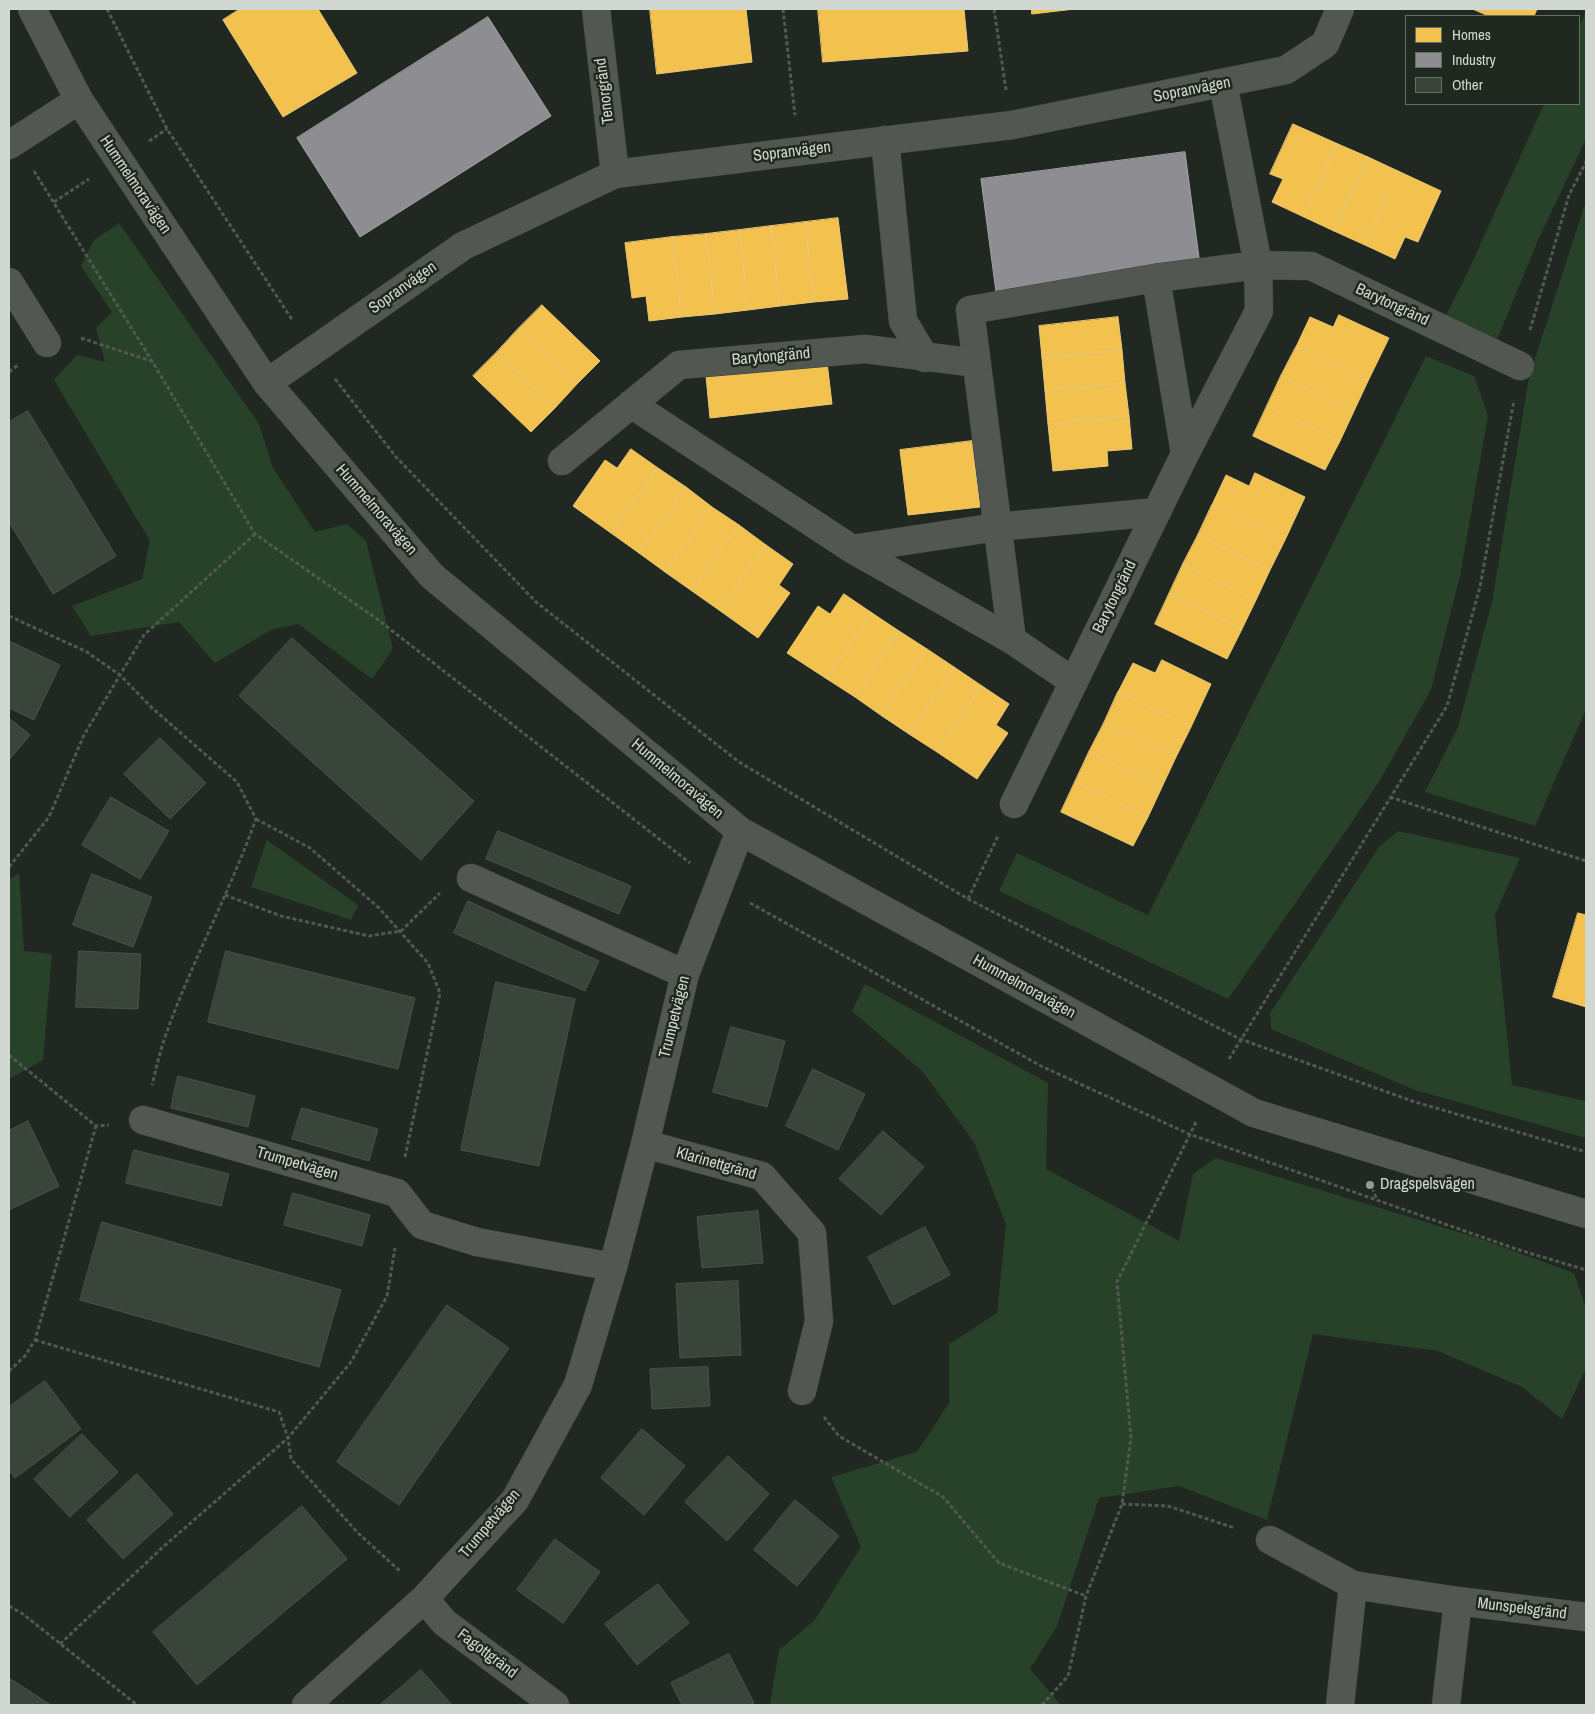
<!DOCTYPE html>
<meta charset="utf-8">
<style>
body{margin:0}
#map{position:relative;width:1595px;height:1714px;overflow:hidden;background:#212721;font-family:"Archivo Narrow",sans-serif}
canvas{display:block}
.frame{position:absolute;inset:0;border:10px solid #d1d8d1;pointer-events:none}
.legend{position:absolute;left:1405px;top:15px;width:175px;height:90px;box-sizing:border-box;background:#1f291f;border:1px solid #666f66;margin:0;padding:6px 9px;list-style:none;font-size:15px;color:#d1d8d1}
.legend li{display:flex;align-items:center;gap:10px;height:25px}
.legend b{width:25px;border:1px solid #666f66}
</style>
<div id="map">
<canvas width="1595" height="1714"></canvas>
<div class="frame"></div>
<ul class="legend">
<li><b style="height:14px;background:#f2c14e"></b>Homes</li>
<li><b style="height:14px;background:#8d8d92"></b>Industry</li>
<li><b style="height:14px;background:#39453a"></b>Other</li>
</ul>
</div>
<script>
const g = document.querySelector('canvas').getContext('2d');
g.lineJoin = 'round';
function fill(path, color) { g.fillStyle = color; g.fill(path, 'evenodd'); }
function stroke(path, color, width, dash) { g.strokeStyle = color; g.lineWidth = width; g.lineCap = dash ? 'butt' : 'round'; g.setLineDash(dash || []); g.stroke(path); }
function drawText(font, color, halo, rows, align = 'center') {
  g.font = font + ' "Archivo Narrow",sans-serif'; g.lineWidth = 5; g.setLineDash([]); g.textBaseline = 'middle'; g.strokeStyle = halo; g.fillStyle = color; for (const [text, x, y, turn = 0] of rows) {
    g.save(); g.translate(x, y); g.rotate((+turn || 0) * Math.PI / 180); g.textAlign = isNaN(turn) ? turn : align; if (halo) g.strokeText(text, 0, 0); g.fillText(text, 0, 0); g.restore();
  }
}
const green = new Path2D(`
 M1586 11V139L1539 238 1494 347 1440 327 1465 278 1544 104H1579V27Z
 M1586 201V709L1535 826 1425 792 1458 727 1492 602 1529 377Z
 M119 223 259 424 273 468 315 532 347 524 366 541 393 649 372 679 298 624 271 630 215 663 179 622 91 636 72 606 142 579 150 541 54 380 77 355 105 362 96 328 112 312 81 266 94 240Z
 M1426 356 1474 376 1488 416 1460 576 1431 690 1380 780 1343 835 1228 999 999 891 1017 853 1148 915Z
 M1398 831 1520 858 1495 915 1512 1085 1586 1101V1138L1415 1090 1271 1029 1270 1013 1379 847Z
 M267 840 358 905 351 920 251 887Z
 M19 873 24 951 52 954 43 1060 9 1079V880Z
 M865 984 1048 1083 1046 1169 1179 1241 1193 1174 1216 1158 1478 1238 1574 1273 1586 1308V1368L1562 1419 1522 1387 1438 1351 1313 1334 1267 1520 1179 1486 1099 1498 1057 1626 1030 1669 1061 1705H771L770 1703 779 1650 814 1621 861 1547 831 1477 917 1452 949 1403V1344L997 1313 1006 1224 974 1142 922 1071 852 1011Z`);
const homes = new Path2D(`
 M240 9H318L357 73 283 117 223 20Z
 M650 9H746L752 62 657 74Z
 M818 9H964L968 51 823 62Z
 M1032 9H1075L1032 14Z
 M1473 9H1537L1534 16H1489Z
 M1293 124 1338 144 1304 217 1272 202 1283 179 1270 174Z
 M1338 144 1368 157 1334 231 1304 217Z
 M1368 157 1398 171 1365 245 1334 231Z
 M1398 171 1441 191 1418 242 1405 237 1395 259 1365 245Z
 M838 218 848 299 814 302 805 222Z
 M805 222 814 302 780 306 771 226Z
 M771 226 780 306 748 310 739 230Z
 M739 230 748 310 715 314 706 234Z
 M706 234 715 314 682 317 672 237Z
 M672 237 682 317 649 321 646 296 632 298 625 243Z
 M542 305 600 361 577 384 519 328Z
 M1339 315 1389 338 1368 381 1296 347 1310 317 1333 327Z
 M1118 317 1122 350 1042 358 1039 326Z
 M519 328 577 384 555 408 497 352Z
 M1296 347 1368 381 1354 411 1281 376Z
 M1122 350 1125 383 1045 391 1042 358Z
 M497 352 555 408 531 432 473 376Z
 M827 362 832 404 710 418 706 376Z
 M1281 376 1354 411 1340 441 1267 406Z
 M1125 383 1129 416 1048 424 1045 391Z
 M1267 406 1340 441 1325 470 1253 436Z
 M1129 416 1132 449 1107 451 1108 466 1053 471 1048 424Z
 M972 441 980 507 908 515 900 450Z
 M631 449 658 468 611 533 573 506 605 460 617 468Z
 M658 468 686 487 639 553 611 533Z
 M1255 473 1305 497 1285 540 1212 505 1226 475 1249 486Z
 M686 487 712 507 665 572 639 553Z
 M1212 505 1285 540 1270 570 1198 535Z
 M712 507 739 525 692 591 665 572Z
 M739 525 766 545 719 610 692 591Z
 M1198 535 1270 570 1256 600 1183 564Z
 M766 545 793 564 779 585 790 593 758 638 719 610Z
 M1183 564 1256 600 1242 629 1169 594Z
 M844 594 872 613 827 679 787 653 818 606 830 614Z
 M1169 594 1242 629 1227 659 1155 624Z
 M872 613 899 631 855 697 827 679Z
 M899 631 927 649 882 716 855 697Z
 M927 649 954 667 909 734 882 716Z
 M1162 660 1211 684 1191 727 1118 692 1133 663 1155 673Z
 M954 667 982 686 937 752 909 734Z
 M982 686 1009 704 996 725 1008 733 977 779 937 752Z
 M1118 692 1191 727 1176 757 1104 723Z
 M1104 723 1176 757 1162 787 1089 752Z
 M1089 752 1162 787 1148 817 1075 782Z
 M1075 782 1148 817 1133 846 1061 812Z
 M1578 913 1586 915V1007L1553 997Z`);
const industry = new Path2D(`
 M488 17 551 116 360 237 297 138Z
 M1185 152 1200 265 996 292 981 179Z`);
const building = new Path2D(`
 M28 411 116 556 53 594 9 522V422Z
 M292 638 474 801 421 860 239 696Z
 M9 641 60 665 34 720 9 708Z
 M9 718 30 735 9 760Z
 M160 738 206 783 170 819 124 774Z
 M111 797 169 831 140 879 82 845Z
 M498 831 631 886 619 914 486 859Z
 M92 874 152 897 133 947 73 925Z
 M468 901 599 961 585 991 454 933Z
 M79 951 141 954 138 1009 76 1007Z
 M226 951 415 998 398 1069 208 1022Z
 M496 982 575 999 539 1166 461 1150Z
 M731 1027 785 1041 767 1107 713 1092Z
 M813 1069 865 1094 838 1150 786 1126Z
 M178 1076 255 1096 248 1127 171 1108Z
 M302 1108 378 1129 369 1161 292 1139Z
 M28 1121 59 1186 9 1210V1131Z
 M883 1131 924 1167 881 1215 839 1179Z
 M134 1150 229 1174 221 1206 126 1183Z
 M293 1193 370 1215 362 1246 284 1225Z
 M758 1211 763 1263 702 1268 697 1217Z
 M102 1222 341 1290 319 1367 80 1300Z
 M925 1227 950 1275 893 1305 868 1257Z
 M738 1281 741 1355 680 1358 676 1284Z
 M447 1305 509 1348 399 1505 337 1462Z
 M708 1367 710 1406 652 1409 650 1369Z
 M45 1381 81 1429 15 1478 9 1470V1407Z
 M642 1429 685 1466 644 1515 601 1478Z
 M82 1434 118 1472 70 1517 34 1479Z
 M728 1456 769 1494 727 1541 685 1502Z
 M137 1474 173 1514 123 1559 87 1520Z
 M795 1500 839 1536 797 1586 754 1550Z
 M302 1506 347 1559 197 1685 153 1632Z
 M555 1539 600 1572 563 1623 517 1590Z
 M658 1584 689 1623 637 1665 605 1624Z
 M729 1654 754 1703 749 1705H682L671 1683Z
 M421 1670 452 1705H380Z
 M9 1678 51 1705H9Z`);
const path = new Path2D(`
 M107 9 167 129 293 321
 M783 9 795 115
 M994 9 1006 90
 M149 141 167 129
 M34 171 152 361 255 534 377 619 690 863
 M54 202 89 179
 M1530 330 1569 195 1586 162
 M81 338 151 361
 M9 372 18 365
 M335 379 396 457 536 602 739 762 968 899 1240 1039 1412 1101 1586 1152
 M9 616 87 652 120 675 151 707 237 782 256 819C229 894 190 965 164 1040 159 1055 156 1070 152 1085
 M1390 797 1586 861
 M256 819 310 848 379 908 428 963 440 993 405 1157
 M9 867 49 817 84 735 144 635 255 534
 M225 895 281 916 369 936 401 931 440 893
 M968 899 998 836
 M750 903 1041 1066 1189 1134 1516 1249 1586 1270
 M9 1055 96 1126 109 1125
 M1229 1059 1447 706 1480 587 1514 400
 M1372 1188 1377 1200
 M35 1340 279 1412 288 1438 291 1459 358 1533 401 1572
 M9 1371 25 1356 35 1340 96 1126
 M824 1417 839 1436 943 1497 999 1563 1086 1596
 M1122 1504 1168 1506 1235 1528
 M9 1606 23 1614 137 1705
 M60 1644 163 1547 288 1438 351 1362 387 1296 395 1248
 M1042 1705 1068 1676 1086 1596 1122 1504 1131 1438 1117 1282 1196 1122`);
const minor = new Path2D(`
 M32 9 79 100 267 383 432 576 740 831 1254 1113 1586 1214
 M596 9 615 174
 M885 140 903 321 925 358
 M9 145 79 100
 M1156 278 1185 454
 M9 282 47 343
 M267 383 463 246 615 174 1012 125 1286 70 1325 44 1340 9
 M631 404 852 549 1012 640 1074 682
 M562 461 679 365 865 349 977 363
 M852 549 997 527 1157 512
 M1012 640 970 310 1156 278 1258 265 1311 266 1520 366
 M1014 804 1185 454 1259 311 1258 265 1223 83
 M471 878 685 974
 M143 1120 397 1193 422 1225 477 1242 613 1267
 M645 1144 762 1176 812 1233 819 1321 802 1391
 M1270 1540 1353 1585 1458 1601 1586 1617
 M424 1599 445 1623 555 1705
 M306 1705 424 1599 515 1500 578 1385 613 1267 645 1144 685 974 740 831
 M1340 1705 1353 1585
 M1446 1705 1458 1601`);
const markers = [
 [1370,1185,5,"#939a93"]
];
const streetNames = [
 ["Sopranvägen",1192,90,-11],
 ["Tenorgränd",605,91,-97],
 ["Sopranvägen",792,152,-7],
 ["Hummelmoravägen",135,185,56],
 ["Sopranvägen",403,288,-35],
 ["Barytongränd",1392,305,25],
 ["Barytongränd",771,357,-5],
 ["Hummelmoravägen",376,510,49],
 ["Barytongränd",1115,597,-64],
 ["Hummelmoravägen",677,779,40],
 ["Hummelmoravägen",1024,987,29],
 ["Trumpetvägen",675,1017,-76],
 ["Trumpetvägen",297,1164,16],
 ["Klarinettgränd",716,1164,16],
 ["Trumpetvägen",490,1524,-50],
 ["Munspelsgränd",1522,1609,7],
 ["Fagottgränd",487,1654,37]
];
const poiNames = [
 ["Dragspelsvägen",1380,1185]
];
fill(green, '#284229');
fill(homes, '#f2c14e');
stroke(homes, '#e8c875', 1);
fill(industry, '#8d8d92');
stroke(industry, '#a1a4a5', 1);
fill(building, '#39453a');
stroke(building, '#4b504b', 1);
stroke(minor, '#3e443e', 29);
stroke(path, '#535753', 3, [4, 2.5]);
stroke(minor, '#525752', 28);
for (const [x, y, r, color] of markers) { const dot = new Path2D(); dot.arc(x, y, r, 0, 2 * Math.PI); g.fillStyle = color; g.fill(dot); stroke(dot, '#1f291f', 2); }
drawText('16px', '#d1d8d1', '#1f291f', streetNames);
drawText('16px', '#d1d8d1', '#1f291f', poiNames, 'left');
</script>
